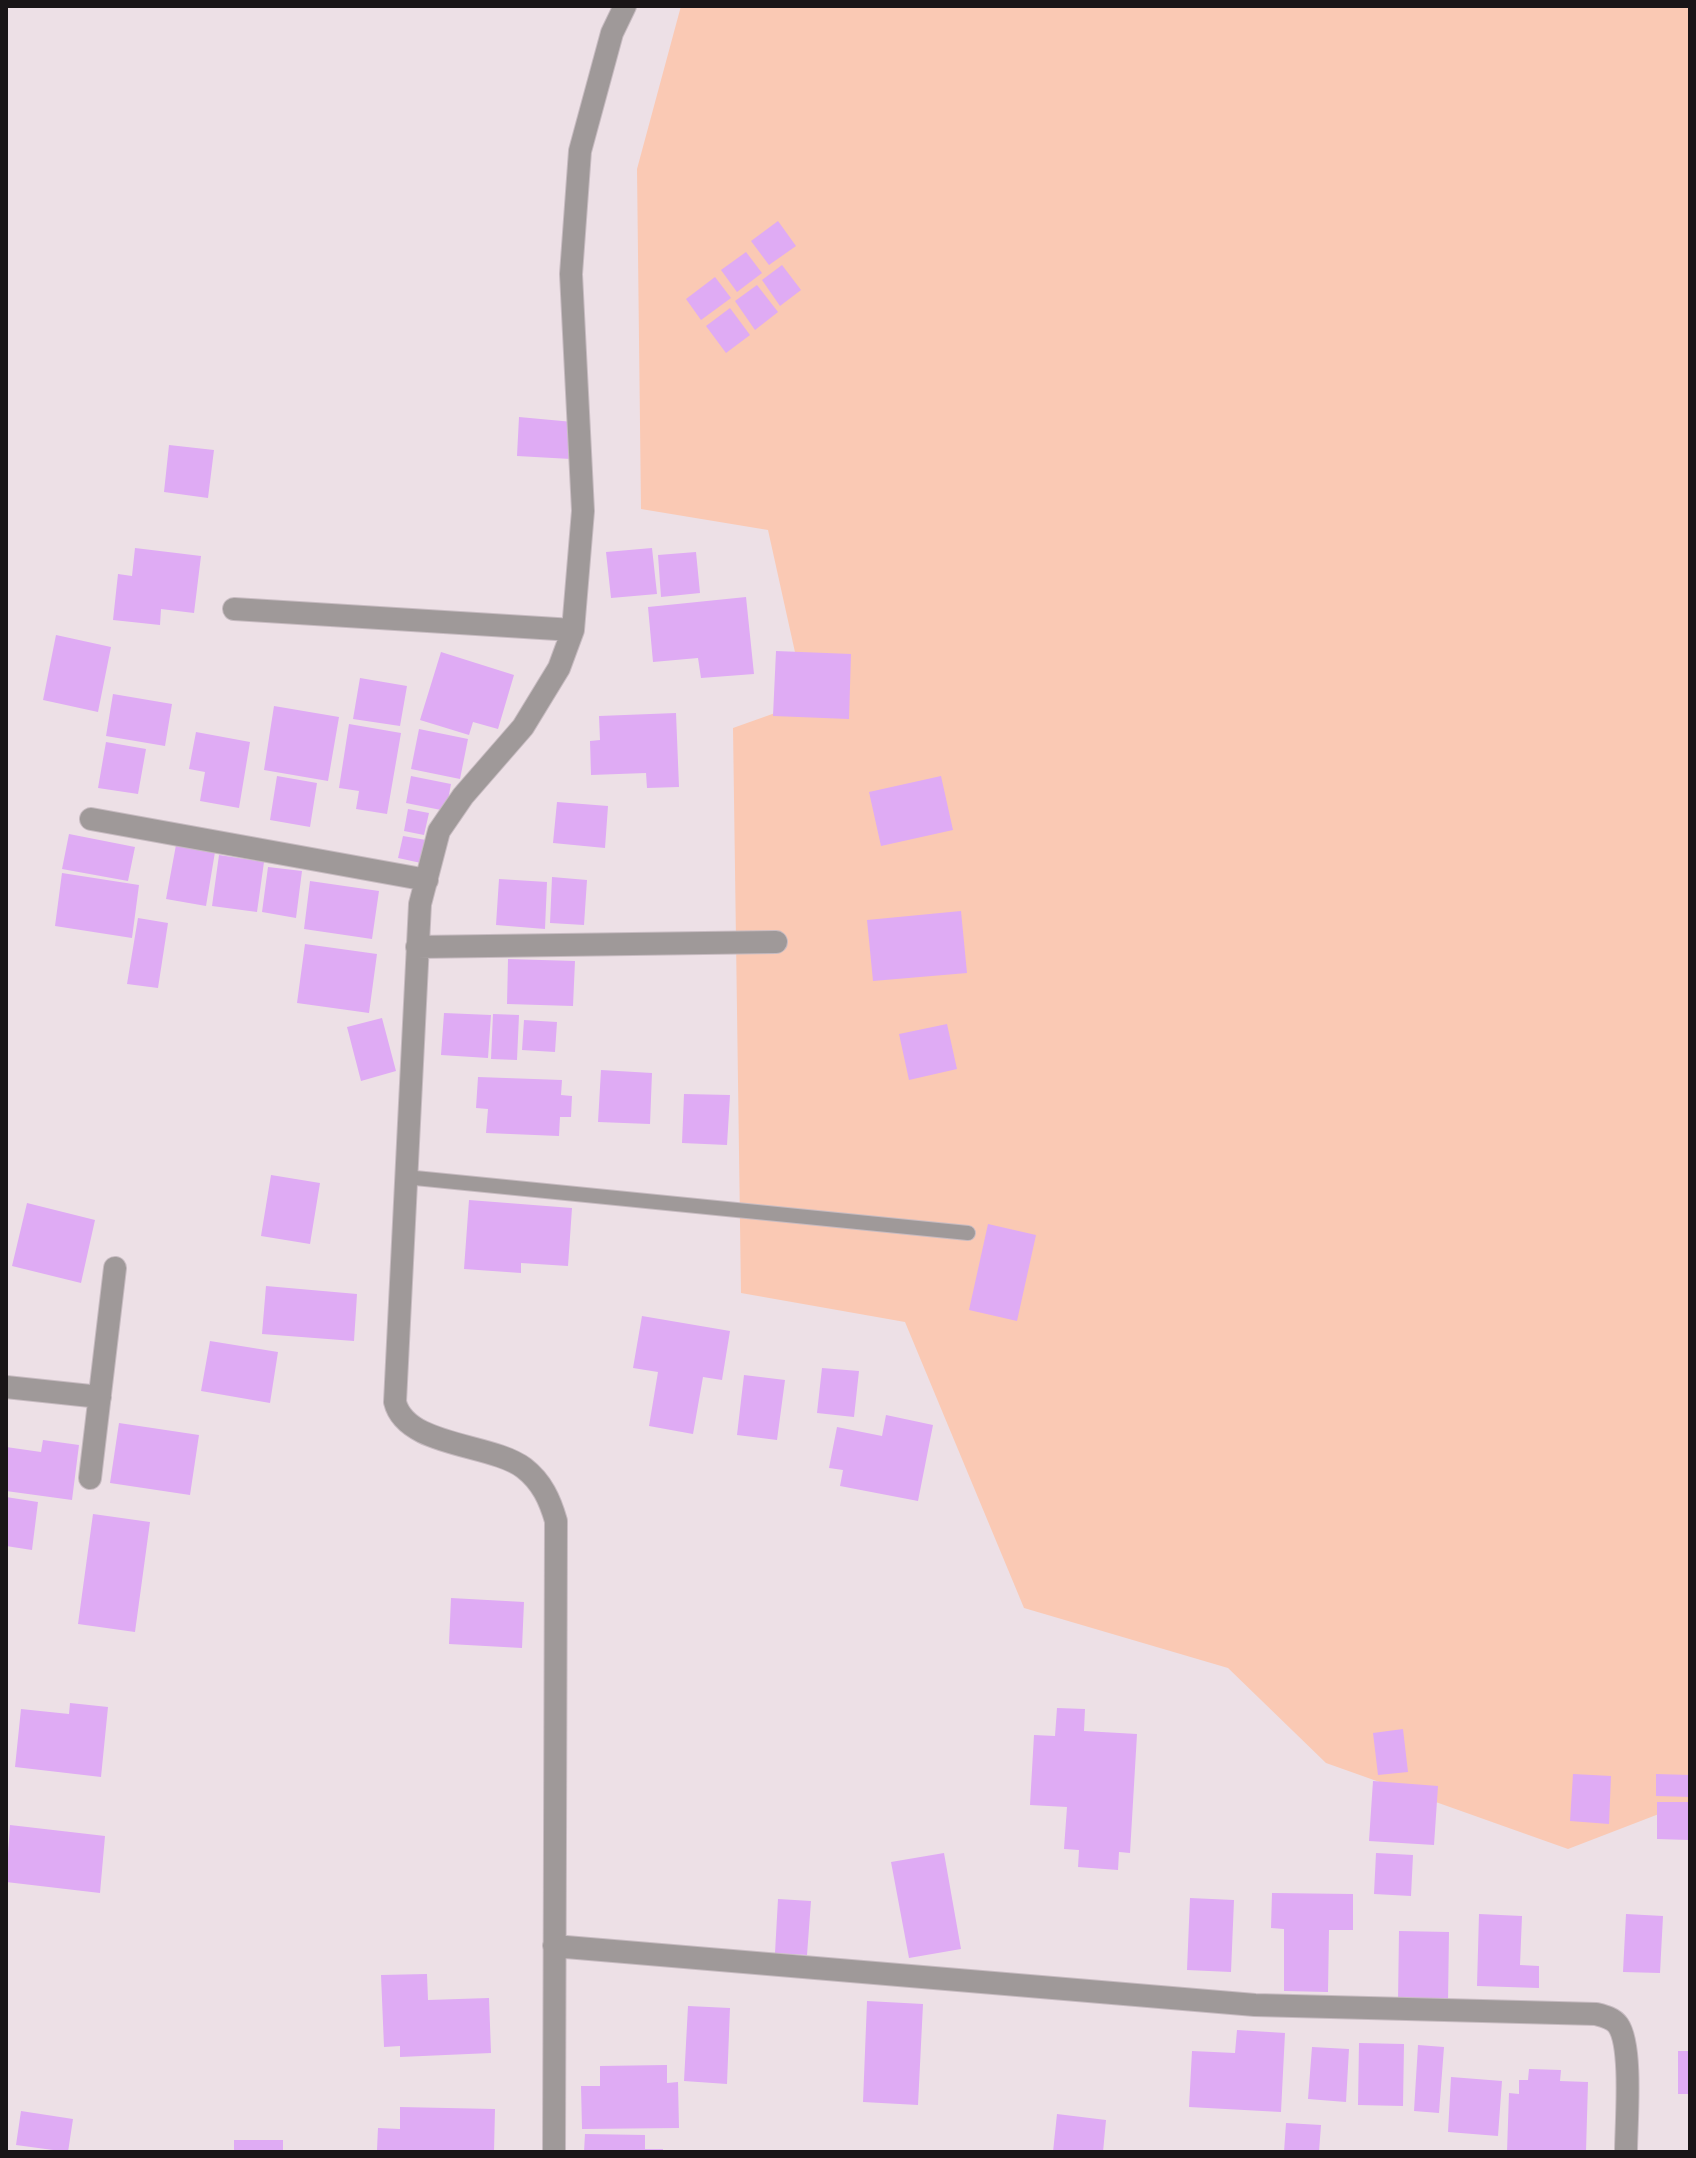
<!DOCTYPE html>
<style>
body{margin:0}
#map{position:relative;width:1696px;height:2158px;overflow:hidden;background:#ede0e6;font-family:Arial,sans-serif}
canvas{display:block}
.frame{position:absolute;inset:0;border:8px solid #191517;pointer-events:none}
</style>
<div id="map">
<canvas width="1696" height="2158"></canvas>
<div class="frame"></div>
</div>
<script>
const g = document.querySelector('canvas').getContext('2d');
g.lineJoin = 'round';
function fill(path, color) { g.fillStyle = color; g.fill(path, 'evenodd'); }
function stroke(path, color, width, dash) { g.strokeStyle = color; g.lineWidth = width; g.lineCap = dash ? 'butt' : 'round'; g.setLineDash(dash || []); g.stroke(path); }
const green = new Path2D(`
 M681 6H1690V1802L1568 1849 1326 1763 1228 1668 1024 1608 905 1322 741 1293 733 728 806 702 768 530 641 509 637 169Z`);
const building = new Path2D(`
 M778 221 796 246 769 265 751 241Z
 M746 252 762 273 737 292 721 270Z
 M782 265 801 290 780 306 762 280Z
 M715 277 731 298 701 320 686 299Z
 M757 285 778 312 755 330 735 301Z
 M730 308 750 335 726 353 706 326Z
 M519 417 573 422 571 459 517 456Z
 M169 445 214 450 208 498 164 492Z
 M135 548 201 556 194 613 161 609 160 625 113 620 118 574 132 576Z
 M652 548 657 594 611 598 606 552Z
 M696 552 700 593 661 597 658 555Z
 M746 597 754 674 701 678 698 658 653 662 648 607Z
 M56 635 111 647 98 712 43 700Z
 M776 651 851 654 849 719 773 716Z
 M441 652 514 675 498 729 473 722 469 735 420 720Z
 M360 678 407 686 400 726 353 719Z
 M113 694 172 704 165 746 106 736Z
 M274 706 339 717 328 781 264 770Z
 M676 713 679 787 647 788 646 773 591 775 590 741 600 740 599 716Z
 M349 724 401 733 387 814 356 809 359 791 339 788Z
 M419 729 468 739 460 779 411 769Z
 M196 732 250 742 239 808 200 801 205 772 189 769Z
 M106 742 146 749 138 794 98 788Z
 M277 776 317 783 310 827 270 820Z
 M411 776 451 784 446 811 406 803Z
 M941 776 953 830 881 846 869 792Z
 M557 802 608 806 605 848 553 843Z
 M408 809 429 813 424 835 404 831Z
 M69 834 135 847 128 881 62 869Z
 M403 836 426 840 421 863 398 858Z
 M176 845 215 852 206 906 166 899Z
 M219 855 264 862 257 912 212 906Z
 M268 867 302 871 296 918 262 912Z
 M62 873 139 885 132 938 55 926Z
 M552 877 587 880 584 925 550 923Z
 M499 879 547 882 545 929 496 925Z
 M310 881 379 891 372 939 304 929Z
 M961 911 967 973 873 981 867 920Z
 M138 918 168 923 158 988 127 984Z
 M305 944 377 954 369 1013 297 1003Z
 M508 959 575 961 573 1006 507 1004Z
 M444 1013 491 1015 488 1058 441 1055Z
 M493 1014 519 1015 517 1060 491 1059Z
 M382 1018 396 1071 361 1081 347 1027Z
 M524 1020 557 1022 555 1052 522 1050Z
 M947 1024 957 1069 909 1080 899 1034Z
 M601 1070 652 1073 650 1124 598 1122Z
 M478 1077 562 1080 561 1095 572 1096 571 1117H560L559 1136 486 1133 488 1109 476 1108Z
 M684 1094 730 1095 727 1145 682 1143Z
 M271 1175 320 1183 310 1244 261 1236Z
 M469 1200 572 1208 568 1266 521 1263V1273L464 1269Z
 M27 1203 95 1220 81 1283 12 1266Z
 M988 1224 1036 1235 1017 1321 969 1310Z
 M266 1286 357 1294 354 1341 262 1334Z
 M642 1316 730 1331 722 1380 703 1377 693 1434 649 1426 658 1372 633 1368Z
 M210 1341 278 1352 270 1403 201 1391Z
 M822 1368 859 1371 854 1417 817 1413Z
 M744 1375 785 1380 777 1440 737 1435Z
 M886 1415 933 1425 918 1501 840 1486 843 1470 829 1468 837 1427 882 1436Z
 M119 1423 199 1435 190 1495 110 1483Z
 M43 1440 79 1445 72 1500 6 1491V1447L41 1452Z
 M6 1497 38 1502 32 1550 6 1546Z
 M93 1514 150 1522 135 1632 78 1624Z
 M451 1598 524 1602 522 1648 449 1644Z
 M70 1703 108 1707 101 1777 15 1767 21 1709 69 1714Z
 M1057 1708 1085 1709 1084 1731 1137 1734 1130 1853 1119 1852 1118 1870 1078 1867 1079 1850 1064 1849 1067 1807 1030 1805 1034 1735 1055 1736Z
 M1403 1729 1408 1772 1378 1775 1373 1733Z
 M1573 1774 1611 1776 1609 1824 1570 1821Z
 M1656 1774 1690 1775V1797L1656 1796Z
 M1373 1781 1438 1786 1434 1845 1369 1841Z
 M1657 1802H1690L1689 1840 1657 1839Z
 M10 1825 105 1836 100 1893 6 1882Z
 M944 1853 961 1949 909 1958 891 1862Z
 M1376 1853 1413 1855 1411 1896 1374 1894Z
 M1272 1893 1353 1894V1930H1329L1328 1992 1284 1991V1929L1271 1928Z
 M1190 1898 1234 1900 1231 1972 1187 1970Z
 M778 1899 811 1901 807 1955 775 1953Z
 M1479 1914 1522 1916 1520 1965 1539 1966V1988L1477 1986Z
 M1626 1914 1663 1916 1660 1973 1623 1972Z
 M1399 1931 1449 1932 1448 2002H1398Z
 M427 1974 428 2000 489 1998 491 2053 400 2057V2046L384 2047 381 1975Z
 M867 2001 923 2004 918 2105 863 2102Z
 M688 2006 730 2008 727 2084 684 2081Z
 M1237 2030 1285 2033 1281 2112 1189 2107 1192 2051 1235 2053Z
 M1359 2043 1404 2044 1403 2106 1358 2105Z
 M1418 2045 1444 2047 1439 2113 1414 2111Z
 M1312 2047 1349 2049 1346 2102 1308 2099Z
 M1678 2051H1690V2094H1678Z
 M667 2065V2083L678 2082 679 2128 582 2129 581 2086H600V2066Z
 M1529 2069 1561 2070 1560 2081 1588 2082 1586 2152H1507L1509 2093 1519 2094V2080H1528Z
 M1451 2077 1502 2081 1498 2136 1448 2132Z
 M400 2107 495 2109 494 2152 377 2150 378 2128 400 2129Z
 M21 2111 73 2119 68 2152 16 2145Z
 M1057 2114 1106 2120 1103 2152H1053Z
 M1286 2123 1321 2125 1319 2152H1284Z
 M585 2134 645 2135V2149H663V2152H584Z
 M234 2140H283V2152H234Z`);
const service = new Path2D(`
 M405 1177 968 1233`);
const minor = new Path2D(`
 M234 609 573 630
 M91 819 427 880
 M417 947 776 942
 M6 1387 100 1397
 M90 1478 115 1268
 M554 1946 1255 2005 1596 2014C1604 2016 1613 2018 1618 2025 1633 2046 1626 2125 1626 2152
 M554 2152 556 1521C550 1500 542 1482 524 1468 491 1443 406 1447 395 1402L420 904 439 831 463 796 523 727 559 668 573 630 583 511 571 274 580 151 612 33 625 6`);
fill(green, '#fac9b4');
fill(building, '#dfabf4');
stroke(service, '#c7bbc1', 16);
stroke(minor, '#c7bbc1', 24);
stroke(service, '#9f9999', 14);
stroke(minor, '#9f9999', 22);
</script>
